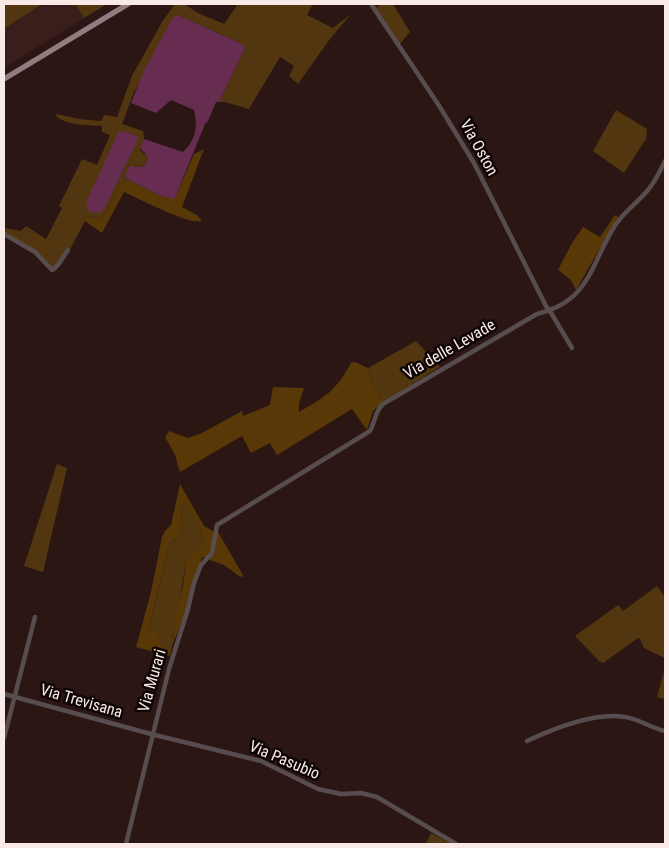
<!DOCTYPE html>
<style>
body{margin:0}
#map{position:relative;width:669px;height:848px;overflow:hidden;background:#2b1614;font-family:"Roboto Condensed",sans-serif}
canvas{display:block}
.frame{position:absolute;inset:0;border:5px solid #f9eae8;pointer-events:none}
</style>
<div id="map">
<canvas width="669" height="848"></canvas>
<div class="frame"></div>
</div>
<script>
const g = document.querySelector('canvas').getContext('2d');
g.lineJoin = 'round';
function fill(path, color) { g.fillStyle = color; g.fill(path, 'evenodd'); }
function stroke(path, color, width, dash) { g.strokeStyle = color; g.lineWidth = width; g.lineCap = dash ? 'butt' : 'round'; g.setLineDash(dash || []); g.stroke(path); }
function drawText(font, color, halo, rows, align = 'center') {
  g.font = font + ' "Roboto Condensed",sans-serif'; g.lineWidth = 5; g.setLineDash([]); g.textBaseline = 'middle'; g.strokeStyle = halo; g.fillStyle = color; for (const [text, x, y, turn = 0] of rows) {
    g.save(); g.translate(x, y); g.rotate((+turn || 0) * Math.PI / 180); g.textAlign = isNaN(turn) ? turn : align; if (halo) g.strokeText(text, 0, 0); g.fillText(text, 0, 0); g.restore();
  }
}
const built = new Path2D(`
 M42 4H75L84 18 4 68V29Z`);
const green = new Path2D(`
 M4 4H42L4 29Z
 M75 4H103L104 6 84 18Z
 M175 4H184L198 13 224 24 238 4H313L307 15 333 28 351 14 330 39 298 84 289 76 294 66 280 57 249 109 225 102H219L245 48 242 44 178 15 134 92 122 124 143 131 144 139 140 150 148 157 146 164 141 167 134 166 125 175 127 179C123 183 120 186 116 191 111 200 109 214 99 219L88 216 84 217 85 221 67 255 55 272C43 253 23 242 4 233V228L21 231 26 226 46 239 62 208 59 206 82 159 97 165 110 135 102 132V126C88 125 67 126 56 116L57 114 79 119 101 121 104 115 117 117 132 76 162 22Z
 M381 4H393L410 32 397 47 373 11Z
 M616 110 647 129 646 139 624 173 593 151Z
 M416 341 440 367 383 402 370 378 368 368Z
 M57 464 67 468 43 572 24 566Z
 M185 502 200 526 204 541 193 552 186 562 173 637V643L170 656 161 654C162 641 160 636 149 629L170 542 177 538 182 525 181 508Z
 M657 586 665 597V658L644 648 640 639 638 638 603 663 599 661 575 636 618 605 623 611Z
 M665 668V699L657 697Z
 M431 833 451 844H426Z`);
const forest = new Path2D(`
 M204 149 182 207 197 215 202 221C190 226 138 198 124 192L102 233 85 221 84 217 88 216 99 219C109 214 111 200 116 191 120 186 123 183 127 179L159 195 175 198 194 154Z
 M615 215 618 217 576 290 571 280 558 270 572 243 583 227 600 237Z
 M355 362 368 368 370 378 383 402 373 411 367 430 352 409 277 455 270 443 251 453 242 436 180 472 175 455 165 437 169 431 188 438 200 434 242 411 243 416 270 405 273 387 304 388 299 403V412C326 396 335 392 351 363Z
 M180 484 204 526 213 531 217 530 244 577 239 576 224 565 202 557 185 616 173 643 175 618 183 585 186 562 191 553 204 541 200 526 184 502 181 508 182 525 178 537 170 542 149 628C160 634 162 642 161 654L136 647 151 592 162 537 165 531 171 525Z`);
const water = new Path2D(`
 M178 15 242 44 245 48 219 102H216L208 121 205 124 175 198 172 199 159 195 127 179 125 175 130 166 141 167 146 164 148 157 140 148 144 139 183 152C196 140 198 126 194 110L171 100 156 113 131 103 143 73 172 19Z
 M121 131 137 136 138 139 106 205 100 213 90 212 86 206 89 196 118 133Z`);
const minor = new Path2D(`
 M371 4 438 104 474 163 546 306 550 311 572 348
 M4 234 35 252 52 270 58 265 68 250
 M4 694 151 734 261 761 318 789 341 794 361 793 377 797 456 844
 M4 738 35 617
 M527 741C555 728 595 712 625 717 639 719 651 728 665 731
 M126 844 169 669 188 609 194 583 201 565 212 553 217 525 370 431C375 422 375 411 383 404L537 314C591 301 590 264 616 224 625 211 638 202 648 190 655 182 660 171 665 161`);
const major = new Path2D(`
 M4 79 128 4`);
const streetNames = [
 ["Via Oston",478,148,61],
 ["Via delle Levade",450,350,-30],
 ["Via Murari",153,681,-74],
 ["Via Trevisana",81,702,16],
 ["Via Pasubio",284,761,23]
];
fill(built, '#391e1b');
fill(green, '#523610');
fill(forest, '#593807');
fill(water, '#662d51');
stroke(minor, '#574c4e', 4.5);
stroke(major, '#927c80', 5.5);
drawText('16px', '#f9eae8', '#0d0504', streetNames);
</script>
